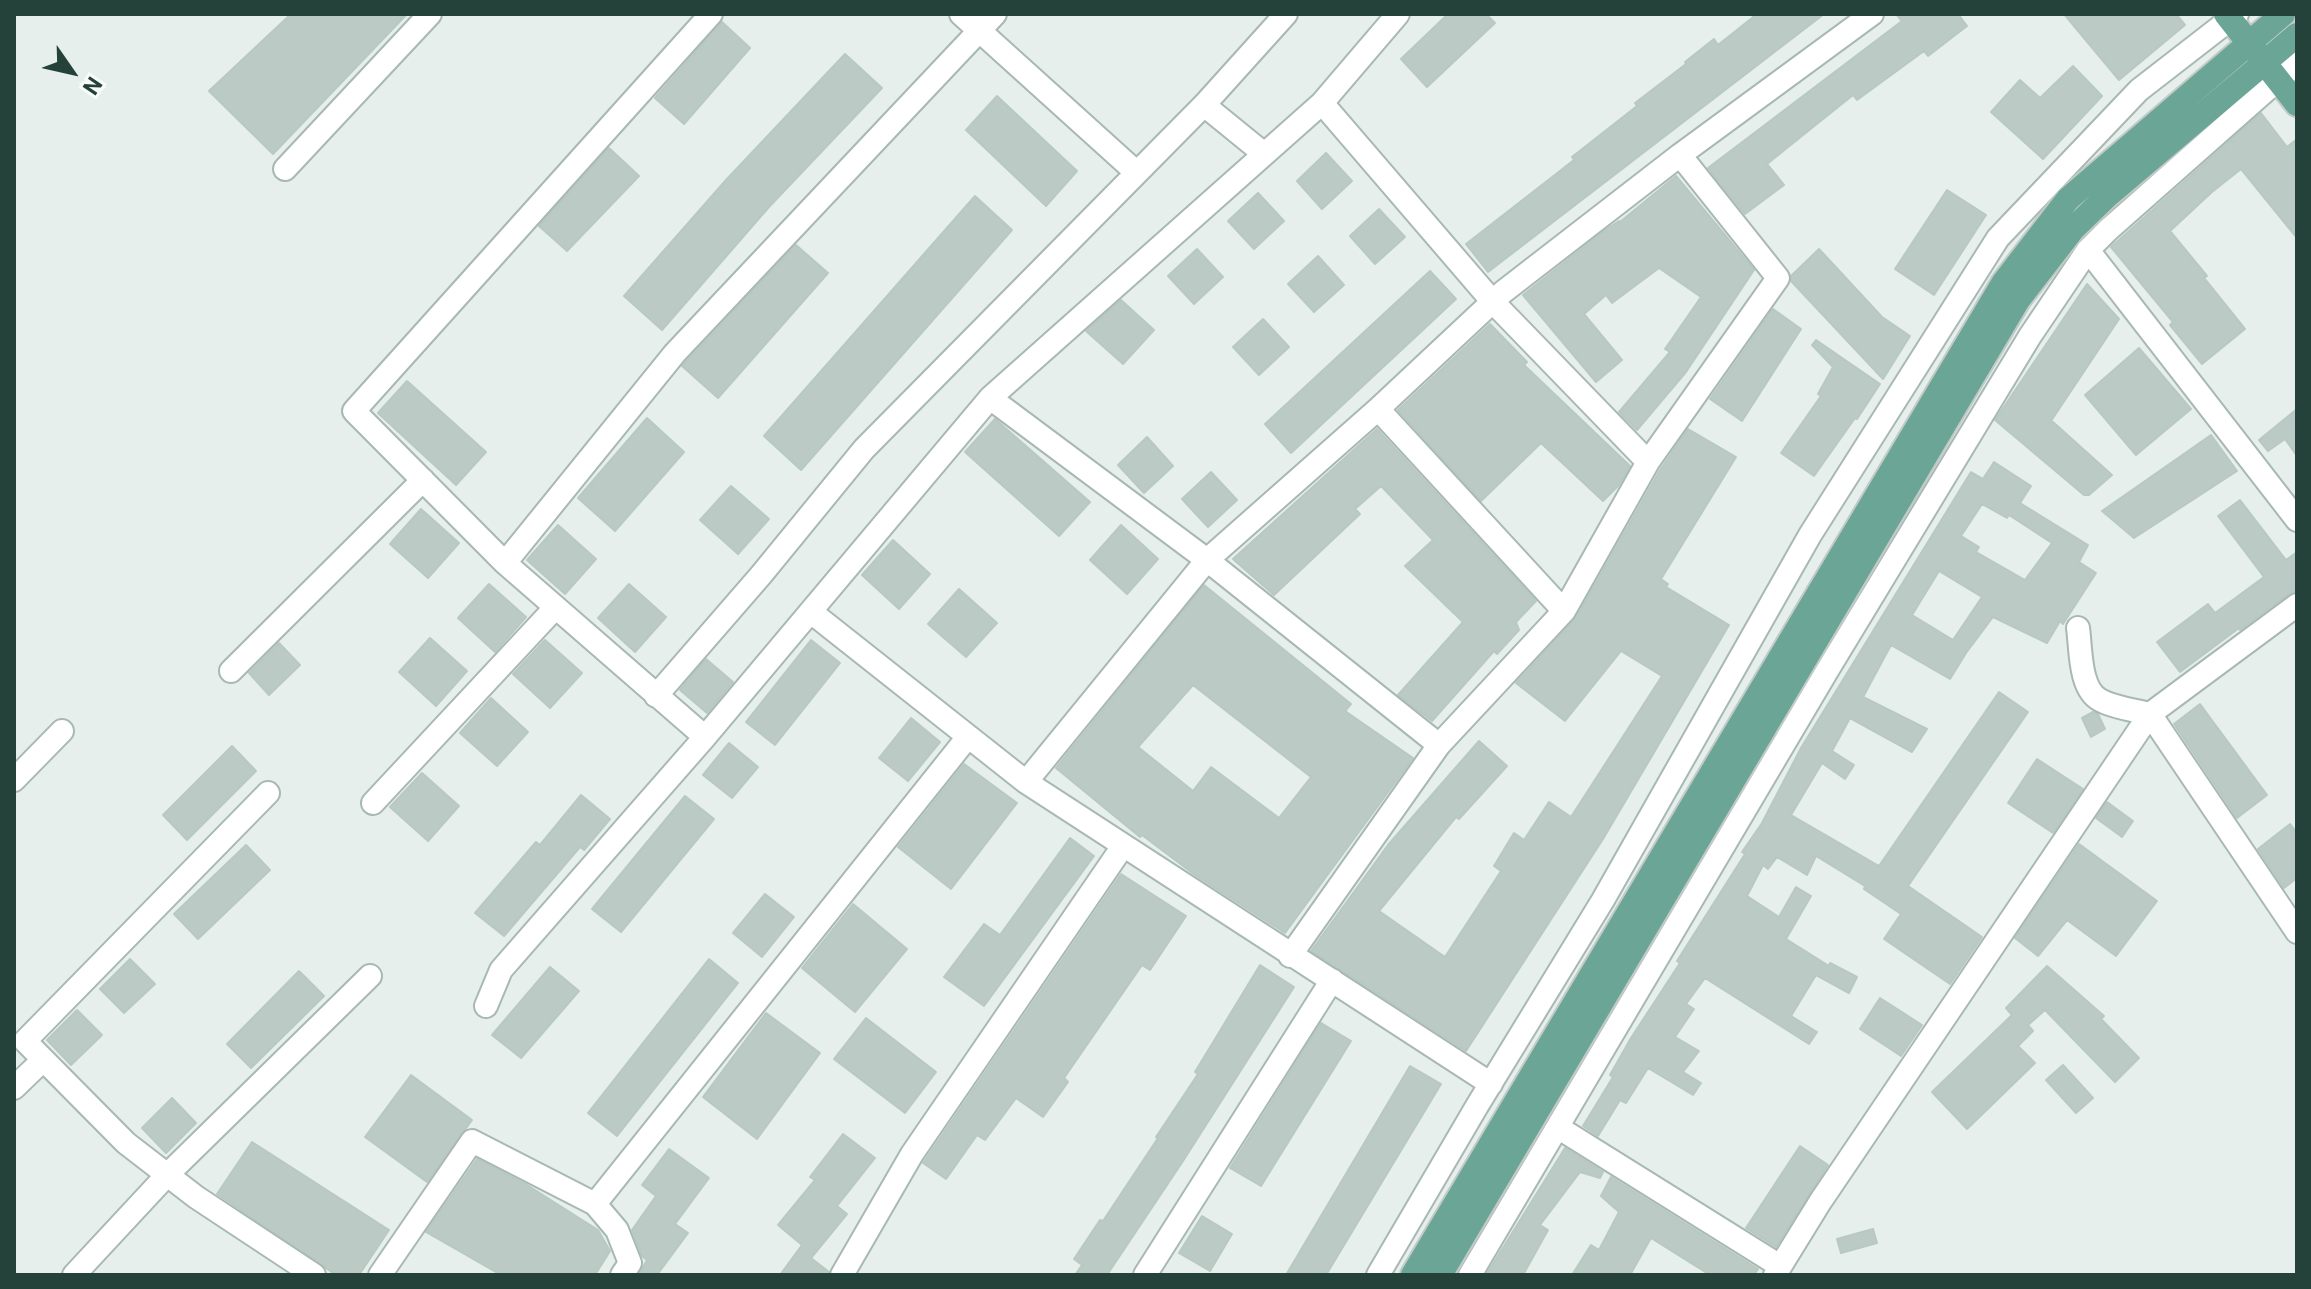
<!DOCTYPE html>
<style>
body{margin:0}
#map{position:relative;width:2311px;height:1289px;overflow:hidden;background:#e6efeb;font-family:Roboto,sans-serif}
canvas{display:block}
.frame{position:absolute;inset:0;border:16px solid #24423a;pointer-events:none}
.north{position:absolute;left:32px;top:32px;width:80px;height:80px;-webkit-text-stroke:6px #f7fbf9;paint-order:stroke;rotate:124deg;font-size:22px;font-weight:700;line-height:32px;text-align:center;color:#24423a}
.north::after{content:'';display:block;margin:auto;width:28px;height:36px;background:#24423a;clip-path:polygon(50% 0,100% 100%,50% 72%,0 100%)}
</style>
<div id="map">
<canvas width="2311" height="1289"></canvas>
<div class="frame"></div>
<div class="north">N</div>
</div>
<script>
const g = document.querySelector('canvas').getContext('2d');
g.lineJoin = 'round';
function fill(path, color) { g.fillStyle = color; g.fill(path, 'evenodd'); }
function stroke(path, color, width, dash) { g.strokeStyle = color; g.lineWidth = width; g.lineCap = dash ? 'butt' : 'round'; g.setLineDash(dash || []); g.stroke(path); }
const building = new Path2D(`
 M291 14H407L273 154 209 91Z
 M1448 14H1486L1495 23 1427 87 1401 59Z
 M1757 14H1824L1488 272 1466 244 1574 160 1572 157 1637 106 1635 103 1686 64 1685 62 1714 39 1718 45Z
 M1896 14H1958L1967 26 1928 56 1924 51 1857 100 1853 95 1767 164 1784 185 1745 214 1708 168 1902 21Z
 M2064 14H2176L2185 25 2119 80Z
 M722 22 750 48 684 124 655 98Z
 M845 54 882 88 769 207 662 330 624 296 726 180Z
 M2073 66 2102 96 2043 159 1991 112 2020 80 2040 98Z
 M997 96 1077 171 1046 206 966 130Z
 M2261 113 2287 147 2297 139V238L2241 169 2212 192 2170 231 2207 276 2204 278 2245 329 2202 364 2170 325 2173 322 2111 247Z
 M609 148 639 176 567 251 539 226Z
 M1326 153 1352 181 1322 209 1297 181Z
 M1676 176 1754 270 1686 372 1637 430 1619 412 1670 352 1665 349 1701 297 1659 268 1612 303 1606 295 1584 314 1622 360 1596 382 1523 295 1604 231 1619 221 1620 222Z
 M1947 190 1986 215 1934 295 1895 269Z
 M1258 193 1284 221 1254 249 1228 221Z
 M975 196 1012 230 801 470 764 436Z
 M1379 209 1405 237 1375 264 1350 236Z
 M796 245 828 273 718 398 682 366Z
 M1197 249 1223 277 1194 304 1168 276Z
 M1819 249 1882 317 1910 336 1883 379 1791 281V276Z
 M1318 256 1344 285 1314 312 1288 284Z
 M1430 271 1456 299 1291 453 1265 424Z
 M2087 284 2119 319 2049 424 2053 422 2112 475 2089 495H2084L1995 420Z
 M1121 300 1154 330 1123 364 1086 331Z
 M1773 309 1801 329 1742 421 1710 399Z
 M1263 319 1289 347 1259 375 1233 347Z
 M1490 324 1527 362 1524 365 1630 466 1619 485 1603 501 1541 443 1481 501 1398 410Z
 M1816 340 1880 384 1857 419 1855 418 1814 476 1781 453 1821 396 1818 394 1833 367 1812 345Z
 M2139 348 2191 409 2136 455 2085 395Z
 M407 381 486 452 456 485 378 413Z
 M2297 409V456L2285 439 2268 451 2259 440Z
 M647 418 684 452 615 531 578 498Z
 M995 419 1090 502 1059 536 965 452Z
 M1377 429 1536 601 1516 622 1519 630 1497 654 1494 651 1432 721 1398 695 1463 622 1405 566 1433 540 1381 486 1355 509 1360 514 1274 595 1233 559Z
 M1688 429 1736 457 1661 579 1668 584 1666 587 1729 625 1603 839 1466 1051 1311 951 1388 845 1479 741 1507 766 1459 819 1456 817 1379 911 1445 957 1501 871 1494 866 1514 833 1524 840 1549 802 1571 817 1662 676 1621 651 1565 721 1516 683 1576 618 1660 470Z
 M2211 435 2237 471 2134 538 2102 511Z
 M1147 437 1173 466 1144 493 1118 465Z
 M1994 462 2031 486 2020 503 2088 545 2079 562 2096 573 2063 624 2060 621 2047 643 1993 617 1966 653 1950 679 1891 645 1863 697 1927 729 1912 752 1850 718 1832 751 1854 765 1845 779 1822 763 1791 815 1879 866 1999 692 2028 712 1908 886 1982 937 1950 984 1884 939 1901 914 1864 889 1865 886 1816 856 1807 875 1777 857 1768 869 1763 865 1747 896 1779 917 1796 887 1811 896 1786 939 1829 966 1830 963 1857 977 1849 993 1816 975 1791 1016 1817 1032 1809 1044 1705 978 1686 1004 1694 1009 1675 1037 1699 1051 1683 1072 1701 1083 1693 1095 1648 1068 1626 1103 1620 1100 1598 1136 1583 1126 1613 1077 1610 1075 1631 1038 1680 963 1677 961 1745 854 1742 852 1762 823 1801 748 1971 472 1983 479ZM1982 504 2007 518 2009 515 2052 543 2025 580 1976 552 1979 547 1961 536ZM1939 571 1982 597 1953 640 1912 615Z
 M1211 472 1237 500 1208 527 1182 499Z
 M731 486 769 519 738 554 700 520Z
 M2240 500 2286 560 2297 552V591L2289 594 2240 630 2239 628 2180 672 2157 642 2208 604 2215 613 2264 577 2218 516Z
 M421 509 459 543 428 578 390 544Z
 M558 525 596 559 565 594 527 560Z
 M1121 525 1158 559 1127 594 1090 560Z
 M893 540 930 574 899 609 862 575Z
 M489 584 526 617 495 652 458 618Z
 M629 584 666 617 635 652 598 618Z
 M1204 585 1351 704 1345 711 1413 758 1285 933 1195 875 1142 835 1140 837 1056 768ZM1193 685 1311 777 1279 818 1211 767 1193 791 1138 747Z
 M959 589 997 623 966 657 928 624Z
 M430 638 467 671 436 706 399 672Z
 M545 640 582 673 550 708 513 674Z
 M811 640 840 663 775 745 746 722Z
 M279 643 300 665 269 695 249 673Z
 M706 659 733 682 707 713 680 690Z
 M491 698 528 732 497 766 460 733Z
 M2200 704 2267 795 2237 818 2174 724Z
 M2093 712 2098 714 2105 729 2091 737 2082 718Z
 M911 718 940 742 908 781 879 758Z
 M729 743 758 767 732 798 703 775Z
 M232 746 256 771 187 840 163 815Z
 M2037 759 2083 789 2053 833 2008 803Z
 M964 764 1017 803 951 889 898 847Z
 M422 773 459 806 428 841 390 807Z
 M581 795 610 819 584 850 580 847 504 936 475 913 536 842 540 845Z
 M685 796 714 819 621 932 592 909Z
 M2107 802 2133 821 2122 837 2096 818Z
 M2290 824 2297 833V878L2284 888 2258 849Z
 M1070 838 1094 856 984 1006 944 977 984 924 1000 935Z
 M2079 844 2157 901 2116 956 2067 920 2038 956 2015 938Z
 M246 845 270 870 198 939 174 914Z
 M1121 874 1186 916 1150 970 1142 965 1064 1078 1068 1082 1043 1117 1016 1098 985 1140 977 1135 946 1179 923 1163Z
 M765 894 794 917 762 957 733 933Z
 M853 904 907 949 855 1012 802 968Z
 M130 959 155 984 124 1013 100 989Z
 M709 959 738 983 617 1136 588 1113Z
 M1260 965 1294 987 1183 1161 1107 1275H1075L1082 1265 1074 1259 1100 1220 1103 1221 1158 1138 1156 1137 1198 1074 1195 1072Z
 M2047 966 2104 1016 2101 1019 2139 1058 2115 1082 2045 1010 2028 1025 2033 1031 2018 1046 2035 1063 1967 1129 1932 1092 2012 1015 2006 1008Z
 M550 967 579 991 521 1058 492 1035Z
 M299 971 324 996 251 1068 227 1044Z
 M1880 998 1922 1025 1901 1056 1860 1029Z
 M77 1010 102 1035 71 1065 47 1040Z
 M766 1013 820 1053 757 1139 703 1097Z
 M866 1018 936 1072 905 1113 834 1059Z
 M1321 1023 1351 1041 1261 1186 1230 1168Z
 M2063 1065 2093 1098 2076 1113 2046 1080Z
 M1410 1066 1441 1084 1326 1275H1286Z
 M411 1075 472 1120 427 1182 365 1137Z
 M172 1098 196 1123 166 1153 142 1128Z
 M843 1134 875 1158 837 1206 847 1214 811 1258 829 1272 828 1275H780L802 1245 778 1225 815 1180 810 1177Z
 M252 1142 389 1230 359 1275H336L217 1194Z
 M1800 1146 1828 1165 1776 1247 1746 1228Z
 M1565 1148 1603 1172 1600 1178 1580 1172 1540 1225 1548 1230 1523 1275H1486Z
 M669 1149 709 1178 675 1224 688 1233 657 1275H639L647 1260 642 1256 632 1230 656 1196 642 1185Z
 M477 1159 527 1185 598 1230 610 1251 595 1275H501L426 1232Z
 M1611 1177 1758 1269 1754 1275H1710L1651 1238 1630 1275H1572L1591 1245 1599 1250 1619 1212 1601 1196Z
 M1202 1216 1232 1234 1210 1271 1179 1253Z
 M1873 1229 1877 1243 1841 1253 1837 1239Z`);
const minor = new Path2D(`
 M711 14 354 411 505 563 705 737 990 398 1322 103 1398 14
 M961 14 1137 173
 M1322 103 1493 302 1648 462
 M1204 105 1263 153
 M285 169 430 14
 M2088 250 2297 520
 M990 398 1207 560 1439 745
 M1378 409 1564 611
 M505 563 675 353 995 14
 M2297 605 2150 714 2297 932
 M811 612 1026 782 1491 1084
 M231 671 423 480
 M656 696 761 575 864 449 1204 105 1286 14
 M14 780 62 731
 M1026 782 1207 560 1378 409 1503 292 1680 155 1872 14
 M268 793 25 1041 126 1143 196 1197 314 1275
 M373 803 555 608
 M1290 956 1439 745 1564 611 1648 462 1778 278 1680 155
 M486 1006 501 970 705 737
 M14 1088 43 1060
 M1559 1128 1780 1266
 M595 1204 967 738
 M74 1275 167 1175 370 976
 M380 1275 472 1141 595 1204 617 1230 630 1263 622 1275
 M842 1275 912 1154 1123 846
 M1145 1275 1332 980
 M1378 1275 1477 1106 1603 900 1810 535 1998 238 2139 90 2237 14
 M1470 1275 1827 671 2030 336 2088 250 2108 230 2297 63
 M1775 1275 1820 1202 2150 714C2135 710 2114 708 2100 700 2079 689 2081 648 2078 628`);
const major = new Path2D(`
 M2226 14 2297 104
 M1413 1275 2004 282 2068 199 2283 14
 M1440 1275 2018 300 2073 229 2108 195 2297 35`);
fill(building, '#bbcac4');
stroke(building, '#b8c9c2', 2);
stroke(minor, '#a8b8b2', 26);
stroke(major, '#c2cac8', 28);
stroke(minor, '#fff', 22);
stroke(major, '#6aa596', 24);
</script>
